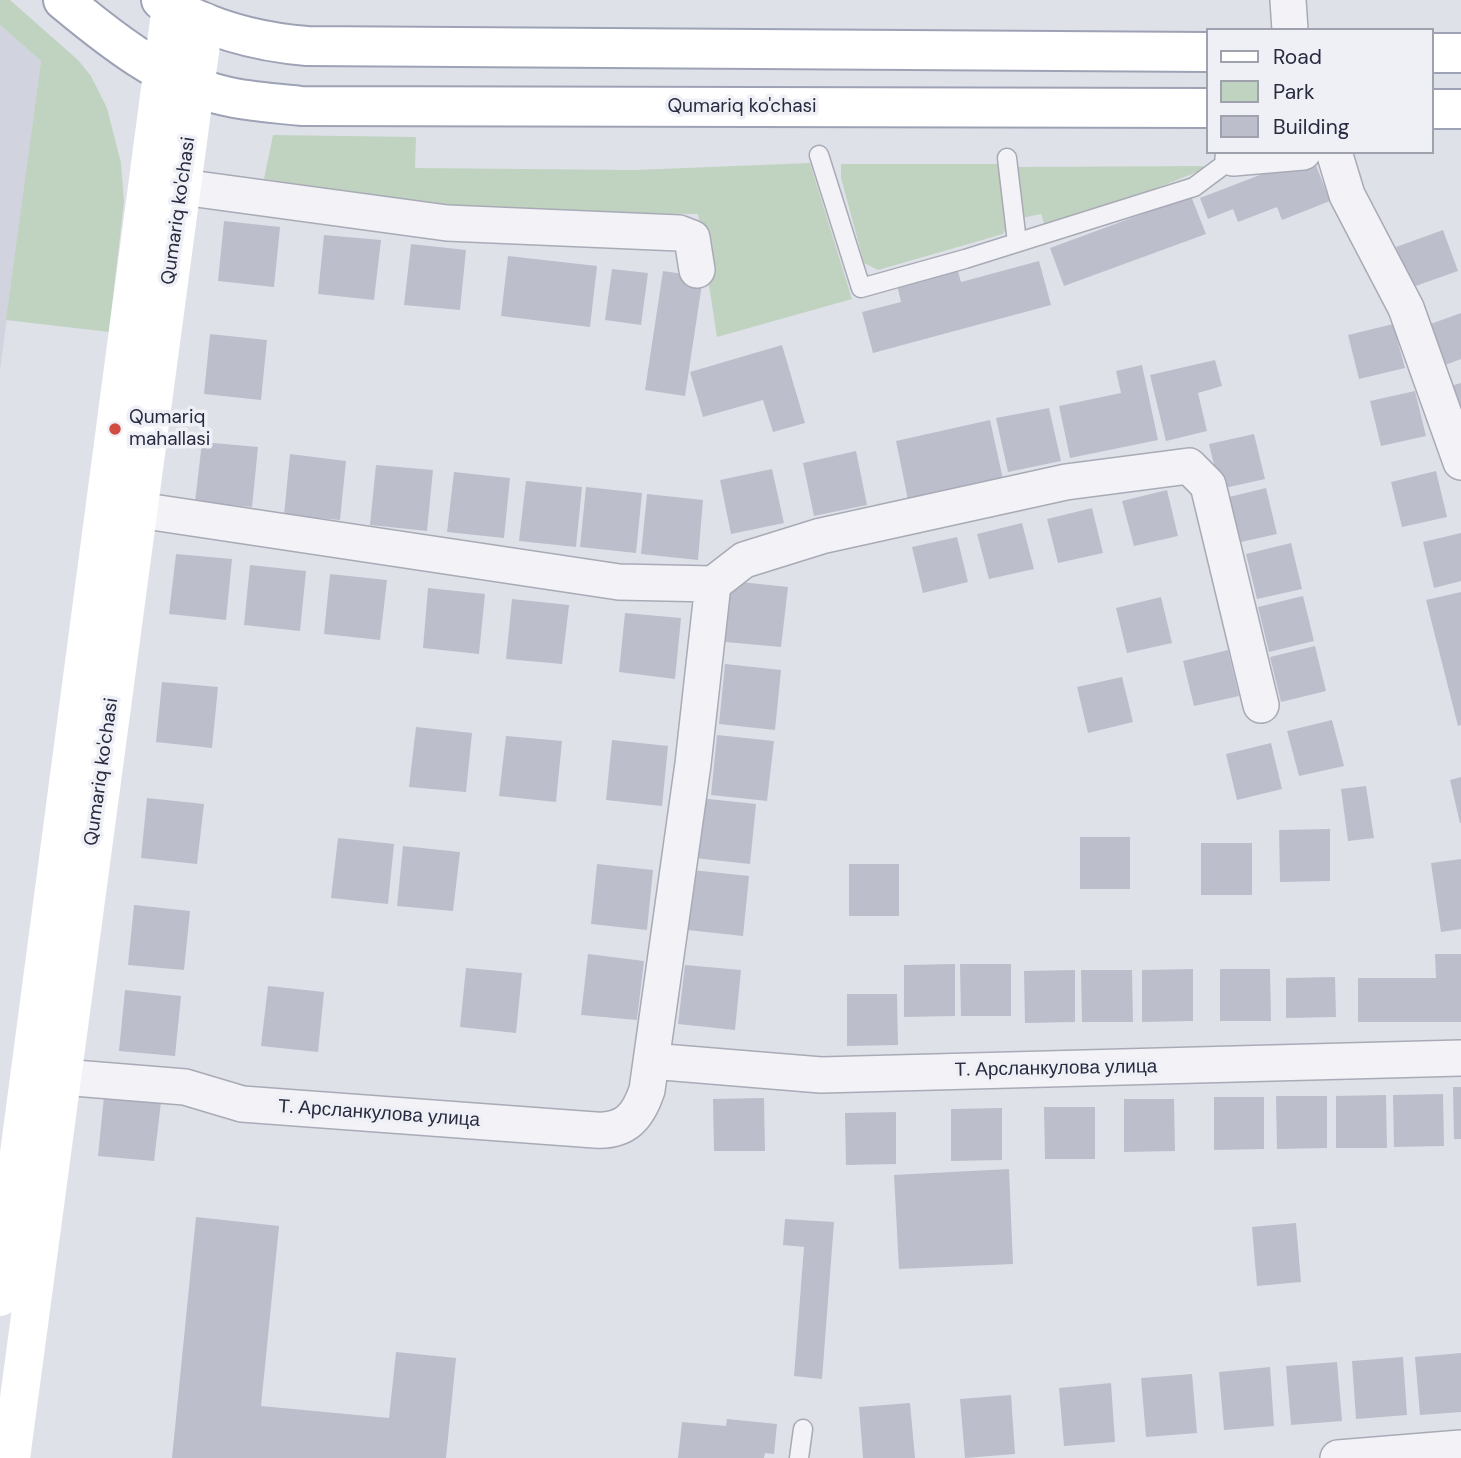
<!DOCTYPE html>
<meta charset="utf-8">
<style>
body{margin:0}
#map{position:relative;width:1461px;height:1458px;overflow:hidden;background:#dfe1e9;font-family:"DM Sans",sans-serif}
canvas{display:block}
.legend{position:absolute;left:1206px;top:28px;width:228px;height:126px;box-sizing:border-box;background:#eff0f6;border:2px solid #9fa1ad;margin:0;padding:9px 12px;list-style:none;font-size:21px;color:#282b40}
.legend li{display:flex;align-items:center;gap:14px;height:35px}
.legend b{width:35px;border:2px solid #9fa1ad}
</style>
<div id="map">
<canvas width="1461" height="1458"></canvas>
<ul class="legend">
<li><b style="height:9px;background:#fff"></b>Road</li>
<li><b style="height:19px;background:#c0d3c0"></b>Park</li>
<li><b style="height:19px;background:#bcbecc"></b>Building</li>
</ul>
</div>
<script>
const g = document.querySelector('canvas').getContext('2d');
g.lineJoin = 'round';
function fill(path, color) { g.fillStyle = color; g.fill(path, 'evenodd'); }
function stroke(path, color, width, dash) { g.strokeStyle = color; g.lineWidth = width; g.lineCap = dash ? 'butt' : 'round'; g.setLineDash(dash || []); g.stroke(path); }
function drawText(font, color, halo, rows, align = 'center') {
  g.font = font + ' "DM Sans",sans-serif'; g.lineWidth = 7; g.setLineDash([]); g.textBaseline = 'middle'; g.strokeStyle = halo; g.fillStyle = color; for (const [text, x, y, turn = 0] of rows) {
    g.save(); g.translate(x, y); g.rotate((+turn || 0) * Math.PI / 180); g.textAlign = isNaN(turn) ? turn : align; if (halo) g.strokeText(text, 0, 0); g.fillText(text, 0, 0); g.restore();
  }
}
const built = new Path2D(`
 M0 25 41 61 0 370Z`);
const green = new Path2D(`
 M0 0H10L78 60 91 76 107 108 121 163 124 202 109 332 6 320 41 61 0 25Z
 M273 135 416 137 415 168 635 170 810 163 852 299 717 337 698 214 527 213 408 201 264 179Z
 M841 164H1000L1008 225 1003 234 878 270 864 263 841 178Z
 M1212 166 1157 188 1045 226 1041 214 1022 218 1017 167Z`);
const building = new Path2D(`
 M1312 155 1330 201 1282 220 1277 207 1238 222 1233 209 1208 219 1200 198Z
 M1191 196 1206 234 1064 286 1050 248Z
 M224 221 280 227 274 287 218 281Z
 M1443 230 1458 271 1410 288 1396 247Z
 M324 235 381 240 374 300 318 294Z
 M411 244 466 250 460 310 404 305Z
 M508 256 597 266 590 327 501 316Z
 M1039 261 1051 305 873 353 862 312 901 302 897 285 957 268 961 282Z
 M612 269 648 273 641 325 605 320Z
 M663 271 703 277 685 396 645 390Z
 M1461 313V359L1440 367 1425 326Z
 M1393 324 1405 368 1359 379 1348 335Z
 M210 334 267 340 261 400 204 394Z
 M782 345 805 423 773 432 763 400 703 417 690 372Z
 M1215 360 1222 386 1198 393 1207 431 1166 441 1150 375Z
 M1142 365 1158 440 1070 458 1059 406 1121 393 1116 371Z
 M1461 383V425L1447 387Z
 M1415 391 1426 436 1381 446 1370 401Z
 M1049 408 1061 461 1008 472 996 418Z
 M990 420 1003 479 908 500 896 441Z
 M1254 434 1265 479 1220 489 1209 444Z
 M202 442 258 447 252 507 195 502Z
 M856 451 867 505 814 516 803 463Z
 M290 454 346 461 340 520 284 515Z
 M376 465 433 470 427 531 370 525Z
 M772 469 784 523 731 534 720 480Z
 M1436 471 1447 517 1402 527 1391 482Z
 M454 472 510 478 504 538 447 532Z
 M526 481 582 487 576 547 519 541Z
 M586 487 642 493 636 553 580 547Z
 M1266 488 1277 534 1232 544 1221 499Z
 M1167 490 1178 536 1134 546 1122 501Z
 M647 494 703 500 698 560 641 554Z
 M1092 508 1103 553 1058 563 1047 519Z
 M1022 523 1034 569 989 579 977 534Z
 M1461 533V581L1434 588 1423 542Z
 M957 537 968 582 923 593 912 547Z
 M1291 543 1302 589 1257 599 1246 554Z
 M176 554 232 559 226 620 169 614Z
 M250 565 306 571 300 631 244 625Z
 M330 574 387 580 380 640 324 634Z
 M731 581 788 587 781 647 725 642Z
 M428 588 485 594 479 654 423 648Z
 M1461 592V725L1458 726 1426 600Z
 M1303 596 1314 641 1269 652 1258 607Z
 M1161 597 1172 643 1127 653 1116 608Z
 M512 599 569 605 562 664 506 659Z
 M625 613 681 618 675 679 619 672Z
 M1315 646 1326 691 1281 702 1270 657Z
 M1228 650 1239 696 1194 706 1183 661Z
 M725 664 781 670 775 730 719 724Z
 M1122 677 1133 722 1088 733 1077 687Z
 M162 682 218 687 212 748 156 742Z
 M1332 720 1344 766 1299 776 1287 731Z
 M416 727 472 733 466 792 409 787Z
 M717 735 774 741 767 801 711 795Z
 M506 736 562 741 556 802 499 796Z
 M612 740 668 746 662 806 606 800Z
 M1271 743 1282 789 1237 800 1226 754Z
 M1461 777V823H1460L1450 780Z
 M1366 786 1374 838 1348 841 1341 789Z
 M147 798 204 804 197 864 141 858Z
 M699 798 756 804 750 864 694 858Z
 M1330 829V881L1280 882 1279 830Z
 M1080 837H1130V889H1080Z
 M338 838 394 844 388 904 331 898Z
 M1201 843H1252V895H1201Z
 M403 846 460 852 453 911 397 906Z
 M1461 859V929L1441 932 1431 863Z
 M597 864 653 870 647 930 591 924Z
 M849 864H899V916H849Z
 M692 870 749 876 743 936 687 930Z
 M134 905 190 911 184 970 128 965Z
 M588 954 644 961 637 1020 581 1015Z
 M1435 954H1461V1022H1358V978H1436Z
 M955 964V1016L904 1017V965Z
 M960 964H1011V1016H961Z
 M685 965 741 970 735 1030 678 1024Z
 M466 968 522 973 516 1033 460 1027Z
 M1193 969V1021L1142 1022V970Z
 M1220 969H1270L1271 1021H1220Z
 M1075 970V1022L1025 1023 1024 971Z
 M1081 970H1132L1133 1022H1082Z
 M1335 977 1336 1017 1286 1018V978Z
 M268 986 324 992 318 1052 261 1046Z
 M125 990 181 996 175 1056 119 1051Z
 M847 994H897L898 1045 847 1046Z
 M1453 1087H1461V1139H1454Z
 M1443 1094 1444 1146 1394 1147 1393 1095Z
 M1386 1095 1387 1148H1336V1096Z
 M104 1096 161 1102 154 1161 98 1156Z
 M1276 1096H1327V1148L1277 1149Z
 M1214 1097H1264V1149L1214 1150Z
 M764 1098 765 1151H714L713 1099Z
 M1124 1099H1174L1175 1151 1124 1152Z
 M1044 1107H1095V1159H1045Z
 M1002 1108V1160L951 1161V1109Z
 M896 1112V1164L846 1165 845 1113Z
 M1009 1169 1013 1264 899 1269 894 1175Z
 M196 1217 279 1226 261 1406 389 1418 396 1352 456 1358 446 1458H172Z
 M785 1219 834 1222 822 1379 794 1376 804 1247 783 1245Z
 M1296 1223 1301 1282 1257 1286 1252 1227Z
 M1461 1353V1412L1420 1415 1415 1357Z
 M1403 1357 1407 1415 1356 1419 1352 1361Z
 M1337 1362 1342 1421 1291 1425 1286 1366Z
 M1270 1367 1274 1426 1224 1430 1219 1372Z
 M1192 1374 1197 1433 1146 1437 1141 1378Z
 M1111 1383 1115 1442 1064 1446 1059 1388Z
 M1011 1395 1015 1454 965 1458 960 1399Z
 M910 1403 915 1458H863L859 1407Z
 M727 1419 777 1424 774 1454 765 1453 764 1458H678L682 1422 726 1426Z`);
const lane = new Path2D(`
 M819 155 861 288 965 259 1194 187 1233 158
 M1007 158 1017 242
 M799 1458 803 1429`);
const street = new Path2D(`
 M1288 0 1290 30
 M1334 152 1347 195 1406 308 1461 462
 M1233 158 1303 152
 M182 187 447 223 679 233 692 238 697 270
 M112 506 619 582 713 584 744 560 821 536 1066 482 1189 466 1208 485 1261 705
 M651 1061 821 1075 1461 1058
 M62 1077 185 1087 242 1104 595 1130C625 1132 638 1117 647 1090L693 764 713 584
 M1338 1458 1461 1448`);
const secondary = new Path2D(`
 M0 1297 171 6
 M11 1458 204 22`);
const primary = new Path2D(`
 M63 0C111 40 164 82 225 96 250 102 276 103 301 106L1207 108
 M161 0C204 28 257 42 307 46L1207 52
 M1431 53H1461
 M1431 109H1461`);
const markers = [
 [115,429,7,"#d14c41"]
];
const streetNames = [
 ["Qumariq ko'chasi",742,107],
 ["Qumariq ko'chasi",179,211,-82],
 ["Qumariq ko'chasi",102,772,-82],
 ["Т. Арсланкулова улица",1056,1069,-1],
 ["Т. Арсланкулова улица",379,1114,4]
];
const poiNames = [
 ["Qumariq",129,418],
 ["mahallasi",129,440]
];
fill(built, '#d1d3de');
fill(green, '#c0d3c0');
fill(building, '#bcbecc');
stroke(lane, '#a8aab6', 21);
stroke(street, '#a8aab6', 38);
stroke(primary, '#9ea2b5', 42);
stroke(lane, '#f2f2f7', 18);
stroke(street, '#f2f2f7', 35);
stroke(secondary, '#fff', 38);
stroke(primary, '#fff', 38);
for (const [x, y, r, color] of markers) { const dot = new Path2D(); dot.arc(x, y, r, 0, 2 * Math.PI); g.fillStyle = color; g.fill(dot); stroke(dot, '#eff0f6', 2.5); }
drawText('19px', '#282b40', '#eff0f6', streetNames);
drawText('19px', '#282b40', '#eff0f6', poiNames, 'left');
</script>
